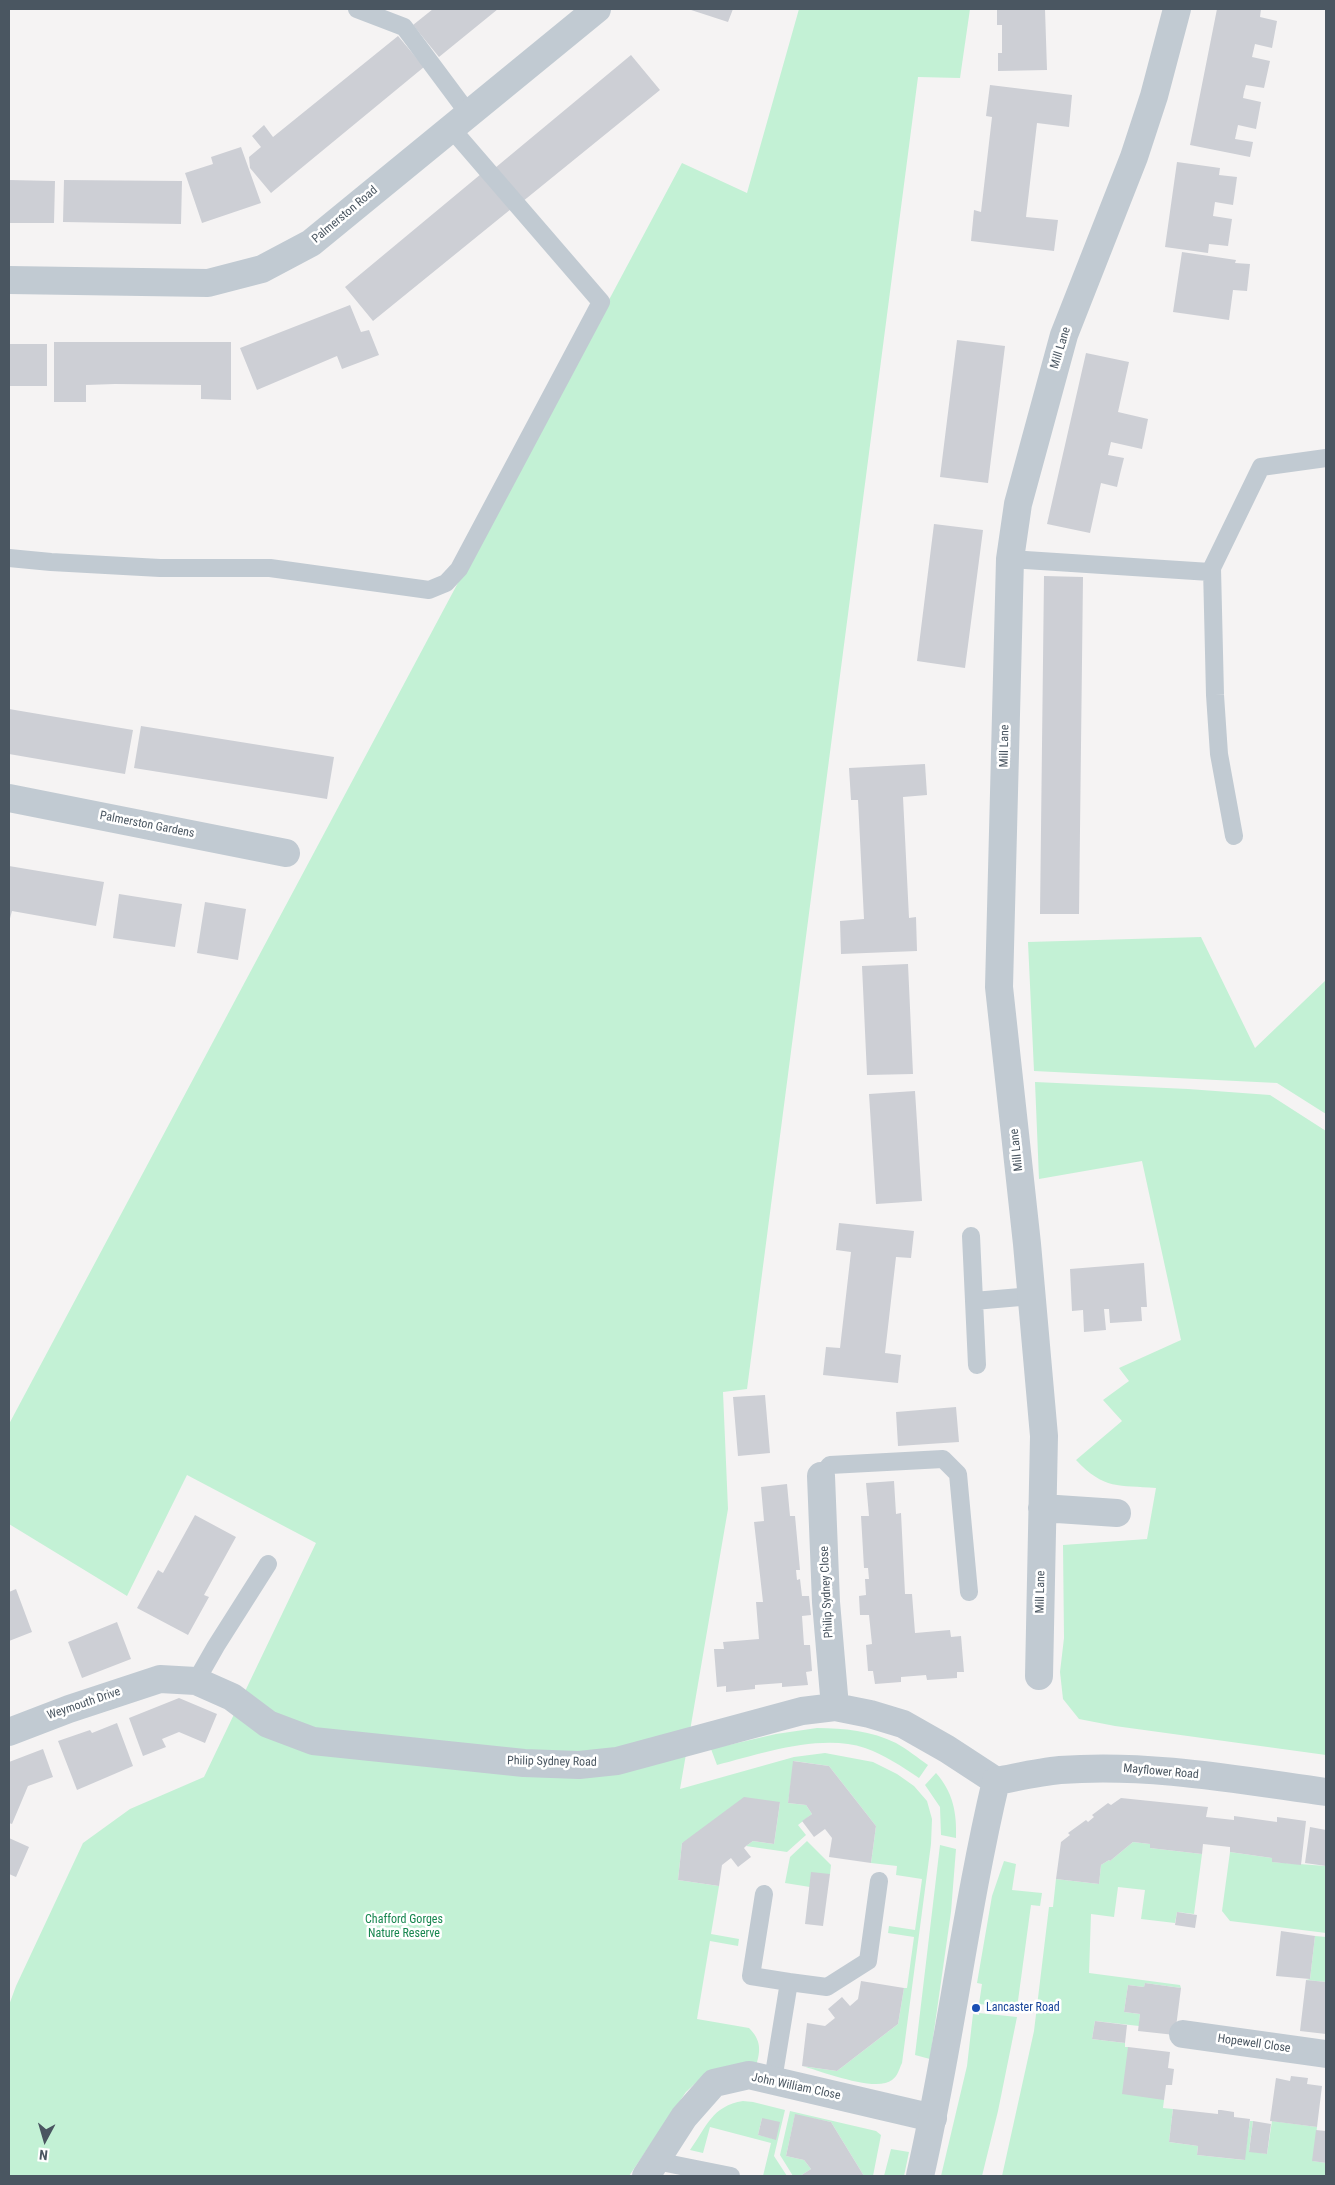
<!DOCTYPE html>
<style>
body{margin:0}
#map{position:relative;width:1335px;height:2185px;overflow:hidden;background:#f5f3f3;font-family:"Roboto Condensed",sans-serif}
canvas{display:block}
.frame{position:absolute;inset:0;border:10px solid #4a5661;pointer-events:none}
.north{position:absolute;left:20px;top:2115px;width:50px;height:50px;-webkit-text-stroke:4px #fff;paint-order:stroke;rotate:186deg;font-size:14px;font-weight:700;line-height:20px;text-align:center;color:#4a5661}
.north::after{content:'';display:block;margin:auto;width:18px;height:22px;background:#4a5661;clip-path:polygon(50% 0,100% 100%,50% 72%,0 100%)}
</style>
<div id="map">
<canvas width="1335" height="2185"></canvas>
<div class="frame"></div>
<div class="north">N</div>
</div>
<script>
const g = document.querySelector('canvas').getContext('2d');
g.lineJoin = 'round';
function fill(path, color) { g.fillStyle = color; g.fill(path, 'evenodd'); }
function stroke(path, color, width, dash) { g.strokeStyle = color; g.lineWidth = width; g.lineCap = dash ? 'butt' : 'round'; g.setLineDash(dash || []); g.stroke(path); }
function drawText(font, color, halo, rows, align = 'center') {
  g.font = font + ' "Roboto Condensed",sans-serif'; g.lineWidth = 5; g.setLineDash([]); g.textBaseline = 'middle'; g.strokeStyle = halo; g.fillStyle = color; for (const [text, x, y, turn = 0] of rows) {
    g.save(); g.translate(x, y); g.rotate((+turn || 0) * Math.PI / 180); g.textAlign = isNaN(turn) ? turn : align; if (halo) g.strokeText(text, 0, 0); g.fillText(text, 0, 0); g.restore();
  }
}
const green = new Path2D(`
 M799 9H970L960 78 918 77 747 1389 723 1392 728 1509 680 1789 794 1757 825 1753 873 1762 897 1774 914 1786 927 1801 932 1819 931 1844 902 2063C899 2069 898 2076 892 2080 876 2093 821 2071 802 2066L837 2071 898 2024 904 1988H907L914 1937 888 1933 889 1926 915 1930 922 1879 896 1875 897 1866 871 1863 876 1826 829 1766 794 1761 788 1803 806 1805 812 1814 798 1825 806 1835 787 1852 746 1846 753 1841 774 1844 780 1802 682 1843 678 1880 719 1886 711 1934 739 1939 738 1946 710 1941 697 2019 749 2028C761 2040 761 2050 756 2066L702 2077 686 2092 629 2176H9V2005L16 1986 83 1843 130 1809 204 1777 316 1543 187 1475 127 1596 9 1524V1424L682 163 747 193Z
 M1201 937 1255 1048 1326 980V1114L1277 1083 1034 1071 1028 942Z
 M1035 1082 1188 1089 1270 1095 1326 1131V1755L1115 1726 1079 1719 1063 1699 1060 1672 1064 1638 1063 1545 1147 1539 1156 1488C1119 1485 1104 1490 1076 1460L1122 1421 1103 1400 1129 1381 1119 1368 1181 1340 1142 1161 1039 1179Z
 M817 1728C843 1728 872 1731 896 1743 907 1749 918 1758 928 1765L919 1778C901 1766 885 1755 865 1748 821 1733 760 1754 717 1765L711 1749 776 1734Z
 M936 1773C953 1792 957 1813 956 1838L941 1835 940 1807 925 1785Z
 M807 1841 831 1865 830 1874 810 1887 785 1883 790 1857Z
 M1133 1842 1150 1844V1848L1202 1854 1194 1914 1177 1912 1175 1923 1141 1919 1145 1890 1118 1887 1114 1917 1091 1914 1089 1973 1180 1985 1181 1988 1145 1983 1144 1987 1128 1985 1124 2012 1140 2014 1139 2026 1095 2021 1092 2039 1125 2043V2047H1128L1164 2100 1163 2108 1173 2109 1169 2142 1198 2146 1197 2155 1244 2160 1250 2121H1253L1249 2151 1267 2154 1272 2121 1317 2127 1313 2161 1326 2163V2176H1002L1034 2031 1049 1907H1053L1056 1879 1099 1884 1101 1865 1109 1860 1110 1861Z
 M940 1845 956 1849 951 1912 930 2059 915 2055Z
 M1230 1852 1272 1858V1862L1326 1866V1933L1230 1921 1222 1911Z
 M1004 1861 1016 1864 1012 1890 1042 1893 1040 1906 1031 1905 1017 2008 979 2004 982 1984 977 1983 992 1896Z
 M1315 1936 1326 1937V1982L1306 1980 1310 1979Z
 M979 2013 1017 2017 998 2111 982 2176H941L967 2066 973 2014 979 2015Z
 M743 2101 753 2102 785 2110 774 2156 787 2176H763L771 2143 710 2127 703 2153 690 2150C707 2126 712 2106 743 2101ZM762 2118 775 2139 758 2135Z
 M790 2111 876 2131 881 2135 873 2176H864L831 2122 795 2115 786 2156 804 2160 811 2169 800 2176H793L780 2155Z
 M891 2149 909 2152 904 2176H884Z`);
const building = new Path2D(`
 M433 9H498L439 57 413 25Z
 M688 9H733L728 22Z
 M997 9H1045L1047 70 998 71V53H1002V25H997Z
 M1217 9H1261L1260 17 1277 21 1272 48 1255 44 1252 57 1270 61 1264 88 1246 85 1244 92 1243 98 1261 102 1256 129 1238 125 1235 139 1253 142 1250 157 1190 145Z
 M398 36 424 67 271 193 250 168 249 157 261 147 252 136 264 125 273 137Z
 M631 55 660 90 522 202 495 168Z
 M990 85 1072 95 1069 127 1037 123 1026 217 1058 220 1054 251 971 241 974 210 981 212 992 117 986 116Z
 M241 147 261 203 202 223 185 173 213 164 211 157Z
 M1177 162 1220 168 1219 175 1237 177 1233 205 1215 202 1213 216 1232 219 1228 246 1209 244 1208 253 1165 247Z
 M481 174 511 209 373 321 345 287Z
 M9 180 55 181 54 223H9Z
 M64 180 182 181 181 224 63 222Z
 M1182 252 1236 260 1235 263 1250 264 1247 291 1233 290 1229 320 1173 312Z
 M350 305 361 332 369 330 379 355 342 369 337 356 257 390 240 348Z
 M957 340 1005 346 988 483 940 477Z
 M54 342H231V400L201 399V385L115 384 86 385V402H54Z
 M9 344H47V386H9Z
 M1086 353 1129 362 1118 412 1148 419 1142 449 1111 442 1108 455 1124 458 1120 474 1117 487 1101 483 1090 533 1047 524Z
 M934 524 983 530 965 668 917 661Z
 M1044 576 1083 577 1079 914H1040Z
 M9 709 133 730 125 774 9 754Z
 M141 726 334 757 327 799 134 768Z
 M925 764 927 795 903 797 909 918 916 917 917 951 841 954 840 921 864 919 858 800H851L849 768Z
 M9 866 104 882 96 926 12 911 9 922Z
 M119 894 182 904 175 947 113 938Z
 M205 902 246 909 238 960 197 953Z
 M908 964 913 1074 867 1075 862 966Z
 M915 1091 922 1201 876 1204 869 1094Z
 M839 1223 914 1231 911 1258 896 1257 885 1353 901 1355 898 1383 823 1375 826 1347 840 1348 851 1252 836 1250Z
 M1144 1263 1147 1307H1141L1142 1321 1110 1323 1109 1309H1104L1106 1330 1084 1332 1083 1310 1072 1311 1070 1269Z
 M765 1395 770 1453 738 1456 733 1397Z
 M956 1407 959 1442 898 1446 896 1412Z
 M894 1481 896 1514 901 1513 905 1594H912L915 1633 950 1630 951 1637 961 1636 964 1672H957V1678L927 1680 926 1675 901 1677V1682L875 1684 873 1671H868L866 1645 872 1644 869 1615H860L859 1596 866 1595 865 1579H869L868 1568H864L861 1516H869L866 1483Z
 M787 1484 790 1516H795L800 1570H796L797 1580 800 1579 802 1596H809L811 1615 802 1616 804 1645H810L812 1671 806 1672 808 1685 782 1687V1683L755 1685V1689L726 1692V1686L717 1687 714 1649H724L723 1642 759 1639 756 1602H763L754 1522 764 1521 761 1487Z
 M195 1515 236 1537 204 1595 209 1597 188 1635 137 1608 158 1570 163 1573Z
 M16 1589 32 1632 9 1641V1592Z
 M117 1622 131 1659 82 1678 68 1642Z
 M179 1698 217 1714 205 1743 179 1732 162 1739 166 1747 143 1756 129 1718Z
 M117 1723 133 1766 77 1790 58 1741 90 1730 92 1733Z
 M43 1749 53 1777 28 1786 12 1824 9 1823V1762Z
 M793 1761 829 1766 876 1826 871 1863 829 1857 832 1838 825 1829 814 1837 802 1821 812 1814 806 1805 788 1803Z
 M744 1797 780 1802 774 1844 753 1841 746 1846 744 1848 751 1857 738 1867 731 1858 722 1865 719 1886 678 1880 682 1843Z
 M1121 1798 1208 1807 1206 1817 1234 1820V1816L1277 1822V1817L1306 1821 1301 1865 1272 1862V1858L1230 1852V1847L1203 1844 1202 1854 1150 1848V1844L1133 1842 1110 1861 1109 1860 1101 1865 1099 1884 1056 1879 1061 1842 1070 1835 1068 1833 1086 1820 1088 1822 1094 1817 1092 1815 1108 1803 1111 1805Z
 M1310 1827 1326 1830V1866L1305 1863Z
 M9 1838 29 1847 16 1877 9 1874Z
 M811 1872 830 1874 823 1926 805 1924Z
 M1177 1912 1197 1915 1195 1928 1175 1925Z
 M1281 1931 1315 1936 1310 1979 1276 1976Z
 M1306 1980 1326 1982V2034L1300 2031Z
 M861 1981 904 1988 898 2024 837 2071 802 2066 807 2023 825 2026 835 2018 828 2009 842 1997 850 2006 858 1999Z
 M1145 1983 1181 1988 1175 2035 1138 2031 1140 2014 1124 2012 1128 1985 1144 1987Z
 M1095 2021 1127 2025 1125 2043 1092 2039Z
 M1128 2047 1170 2052 1168 2068 1174 2069 1172 2085H1166L1164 2100 1122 2094Z
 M1291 2076 1308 2078 1307 2084 1322 2086 1317 2127 1270 2121 1276 2078 1290 2081Z
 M1173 2109 1218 2114V2110H1221L1234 2112V2117L1250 2119 1245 2160 1197 2155 1198 2146 1169 2142Z
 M795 2114 831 2122 864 2176H800L811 2169 804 2160 786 2156Z
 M762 2118 780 2122 776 2140 758 2135Z
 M1253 2121 1271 2124 1267 2154 1249 2152Z
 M1316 2130 1326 2131V2163L1312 2161Z`);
const service = new Path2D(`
 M357 9 404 27 468 113
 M9 558 51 562 160 568H270L429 590 446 583 459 569 601 302 450 127
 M1010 559 1210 572 1261 467 1326 458
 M1212 568 1215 695 1219 754 1234 836
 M971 1236 977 1365
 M974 1301 1032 1296
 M821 1476 830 1465 943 1459 958 1474 969 1592
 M196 1681 216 1646 268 1564
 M764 1894 751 1976 789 1982 773 2080
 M789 1982 827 1987 868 1961 879 1881
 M656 2161 731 2176`);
const minor = new Path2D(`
 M9 280 208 283 262 269 311 243 597 9
 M9 798 286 853
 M821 1476 826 1602 835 1707
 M1042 1508 1117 1513
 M1039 1676 1044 1436 1027 1244 999 987 1010 559 1018 504 1064 335 1134 157 1154 96 1177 9
 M9 1732 69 1709 160 1679 196 1681 232 1697 268 1724 313 1741 524 1763 579 1765 617 1761 802 1711 835 1707 870 1714 903 1724 947 1749 996 1781
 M1183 2034 1326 2054
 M646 2176 684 2117 714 2083 749 2075 933 2118`);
const tertiary = new Path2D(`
 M920 2176C950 2045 965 1912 996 1781 1018 1777 1039 1772 1060 1770 1149 1763 1239 1780 1326 1792`);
const markers = [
 [976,2008,5,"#1a4fb4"]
];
const streetNames = [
 ["Palmerston Road",345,215,-40],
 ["Mill Lane",1061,348,-73],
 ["Mill Lane",1005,746,-89],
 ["Palmerston Gardens",147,825,11],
 ["Mill Lane",1017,1150,-96],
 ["Philip Sydney Close",827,1592,-93],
 ["Mill Lane",1041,1592,-89],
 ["Weymouth Drive",84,1704,-19],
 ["Philip Sydney Road",552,1762,1],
 ["Mayflower Road",1161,1772,5],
 ["Hopewell Close",1254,2044,8],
 ["John William Close",796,2087,12]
];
const parkNames = [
 ["Chafford Gorges",404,1920],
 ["Nature Reserve",404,1934]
];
const transitNames = [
 ["Lancaster Road",986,2008]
];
fill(green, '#c3f1d5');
fill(building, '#cdcfd5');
stroke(service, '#c1cad2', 18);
stroke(minor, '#c1cad2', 28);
stroke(tertiary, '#c1cad2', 28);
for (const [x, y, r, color] of markers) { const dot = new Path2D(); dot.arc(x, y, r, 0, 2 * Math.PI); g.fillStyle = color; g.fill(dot); stroke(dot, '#fff', 2); }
drawText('12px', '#4a5661', '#fff', streetNames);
drawText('12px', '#17864f', '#fff', parkNames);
drawText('12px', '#164399', '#fff', transitNames, 'left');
</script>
